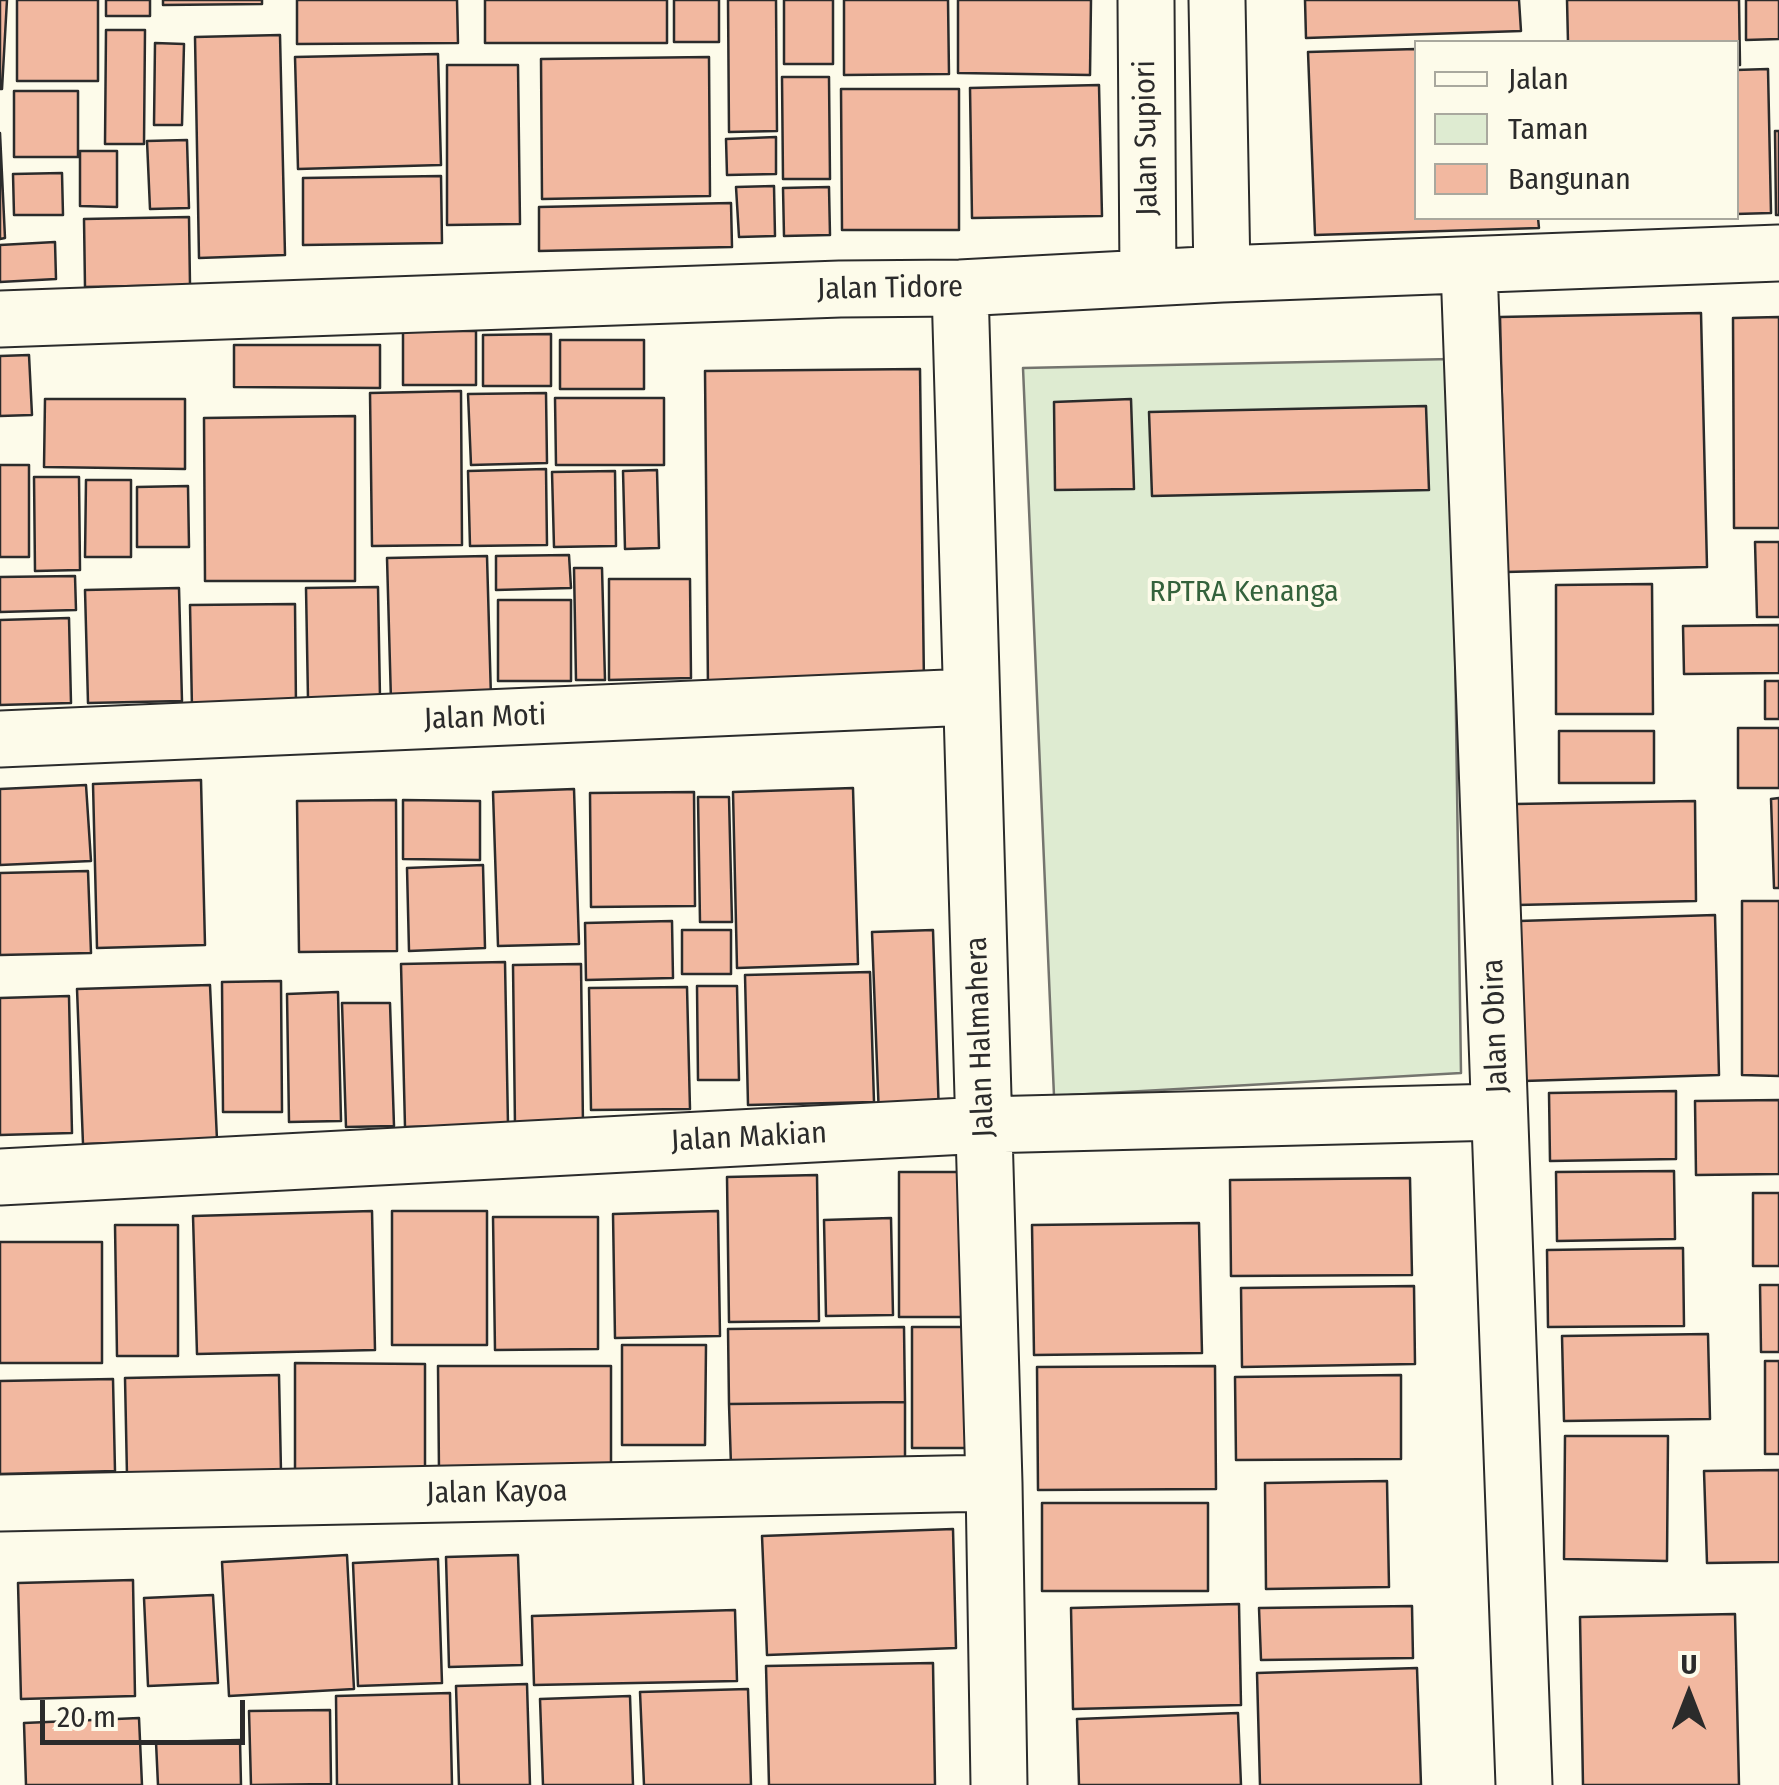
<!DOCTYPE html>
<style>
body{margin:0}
#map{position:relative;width:1779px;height:1785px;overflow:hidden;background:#fdfbea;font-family:"Fira Sans Condensed",sans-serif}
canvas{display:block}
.legend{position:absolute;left:1414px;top:40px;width:325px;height:180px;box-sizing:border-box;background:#fdfbea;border:2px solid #a9a89e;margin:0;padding:12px 18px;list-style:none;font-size:30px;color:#2b2b2b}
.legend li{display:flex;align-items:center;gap:20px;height:50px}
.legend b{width:50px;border:2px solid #a9a89e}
.north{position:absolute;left:1639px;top:1645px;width:100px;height:100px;-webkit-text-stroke:8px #fdfbea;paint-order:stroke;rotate:0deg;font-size:28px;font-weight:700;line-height:40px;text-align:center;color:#2b2b2b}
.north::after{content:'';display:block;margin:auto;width:35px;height:45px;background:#2b2b2b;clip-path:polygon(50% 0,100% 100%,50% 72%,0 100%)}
.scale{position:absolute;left:40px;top:1700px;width:205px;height:45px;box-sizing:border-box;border:5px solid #2b2b2b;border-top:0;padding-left:12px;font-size:30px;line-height:35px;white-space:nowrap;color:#2b2b2b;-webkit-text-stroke:8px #fdfbea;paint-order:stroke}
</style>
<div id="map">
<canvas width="1779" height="1785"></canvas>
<ul class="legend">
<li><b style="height:12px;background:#fdfbea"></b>Jalan</li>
<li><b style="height:28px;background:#deebd1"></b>Taman</li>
<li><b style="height:28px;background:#f2b8a0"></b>Bangunan</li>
</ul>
<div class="north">U</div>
<div class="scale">20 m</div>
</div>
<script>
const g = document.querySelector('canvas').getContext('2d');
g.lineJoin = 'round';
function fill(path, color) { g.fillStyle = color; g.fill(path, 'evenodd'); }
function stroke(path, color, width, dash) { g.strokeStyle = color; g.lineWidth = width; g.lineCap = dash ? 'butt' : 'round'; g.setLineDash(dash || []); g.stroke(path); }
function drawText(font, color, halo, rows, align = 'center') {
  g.font = font + ' "Fira Sans Condensed",sans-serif'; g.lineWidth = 8; g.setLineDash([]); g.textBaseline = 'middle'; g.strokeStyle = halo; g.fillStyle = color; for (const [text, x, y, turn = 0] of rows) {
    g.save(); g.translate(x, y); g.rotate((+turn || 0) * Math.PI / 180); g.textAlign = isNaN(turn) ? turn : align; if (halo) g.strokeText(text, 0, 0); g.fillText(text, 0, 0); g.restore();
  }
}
const green = new Path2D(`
 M1451 359 1461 1073 1054 1096 1023 368Z`);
const building = new Path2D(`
 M0 0H7L2 89H0Z
 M17 0H98V81H17Z
 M106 0H150V16H106Z
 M163 0H262V4L163 5Z
 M297 0H457L458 43 297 44Z
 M485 0H667V43H485Z
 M674 0H719V42H674Z
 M728 0H776L777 131 729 132Z
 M784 0H833V64H784Z
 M844 0H948L949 74 844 75Z
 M958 0H1091L1090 75 958 73Z
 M1305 0H1519L1521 31 1306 38Z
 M1567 0H1739L1740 65H1736V42H1568Z
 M1746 0H1779V39L1746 40Z
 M106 30H145L144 144H105Z
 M280 35 285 255 199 258 195 37Z
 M155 43 184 44 182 125H154Z
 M1416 49V218H1538L1539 228 1315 235 1308 52Z
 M438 54 441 165 298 169 295 57Z
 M709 57 710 196 542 199 541 59Z
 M447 65H518L520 224 447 225Z
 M1768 69 1771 213 1736 214V70Z
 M782 77H829L830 179H783Z
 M1099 85 1102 216 972 218 970 88Z
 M841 89H959V230H842Z
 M14 91H78V157H14Z
 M1775 131H1779V215H1776Z
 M0 133 5 238 0 239Z
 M776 137V174L727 175 726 139Z
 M187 140 189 208 150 209 147 141Z
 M80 151H117V207L80 206Z
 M62 173 63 215H14L13 174Z
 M441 176 442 243 303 245V178Z
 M774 186 775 236 739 237 736 187Z
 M829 187 830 235 784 236 783 188Z
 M731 203 732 247 539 251V207Z
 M189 217 190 285 85 287 84 219Z
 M55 242 56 279 0 282V245Z
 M1701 313 1707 567 1506 572 1500 317Z
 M1779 317V528H1734L1733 318Z
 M403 331H476V385H403Z
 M551 334V386H483V335Z
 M560 340H644V389H560Z
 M234 345H380V388L234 387Z
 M29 355 32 415 0 416V356Z
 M920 369 924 685 708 689 705 371Z
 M461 391 462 545 372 546 370 393Z
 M546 393 547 463 471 465 468 394Z
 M555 398H664V465H556Z
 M45 399H185V469L44 467Z
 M1131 399 1134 489 1055 490 1054 402Z
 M1426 406 1429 490 1152 496 1149 412Z
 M355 416V581H205L204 418Z
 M0 465H29V557H0Z
 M546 469 547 545 470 546 468 471Z
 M657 470 659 548 625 549 623 471Z
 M615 471 616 546 554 547 552 472Z
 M34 477H79L80 570 35 571Z
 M86 480H131V557H85Z
 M188 486 189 547H137V487Z
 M1755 542H1779V617H1757Z
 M569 555 571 588 496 590V556Z
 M487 556 491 698 391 701 387 558Z
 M574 568H602L605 680H576Z
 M75 576 76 610 0 612V577Z
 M609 579H690L691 678 609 680Z
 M1652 584 1653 714H1556V585Z
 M378 587 380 698 308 699 306 588Z
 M179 588 182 701 88 703 85 590Z
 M498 600H571V681H498Z
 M295 604 296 708 192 709 190 605Z
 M69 618 71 703 0 705V620Z
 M1779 625V673L1684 674 1683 626Z
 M1765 681H1779V719H1765Z
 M1738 728H1779V788H1738Z
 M1559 731H1654V783H1559Z
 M201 780 205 945 97 948 93 784Z
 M86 785 91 861 0 865V789Z
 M853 788 858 964 737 968 733 792Z
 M574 789 579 944 498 946 493 792Z
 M694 792 695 906 591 907 590 793Z
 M698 797H729L732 922H700Z
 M1779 798V888H1774L1771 799Z
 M396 800 397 951 299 952 297 801Z
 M403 800 480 801V860L403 859Z
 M1695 801 1696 901 1517 905 1515 804Z
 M483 865 485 948 409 951 407 868Z
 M88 871 91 953 0 955V873Z
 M1742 901H1779V1076L1742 1075Z
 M1715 915 1719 1075 1524 1081 1519 921Z
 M672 921 673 978 586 980 585 923Z
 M682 930H731V974H682Z
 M933 930 939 1116 879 1118 872 932Z
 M505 962 508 1125 405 1127 401 964Z
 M581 964 583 1126 515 1127 513 965Z
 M870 972 874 1102 748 1105 745 975Z
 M281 981 282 1112H223L222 982Z
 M210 985 217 1140 83 1144 77 989Z
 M697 986H737L739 1080H698Z
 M687 987 690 1109 591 1110 589 988Z
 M338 992 341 1121 289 1122 287 994Z
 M69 996 72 1133 0 1135V998Z
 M342 1003H390L394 1126 346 1127Z
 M1676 1091V1159L1550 1161 1549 1093Z
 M1779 1100V1174L1696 1175 1695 1101Z
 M1674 1171 1675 1239 1557 1241 1556 1172Z
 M899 1172H963V1317H899Z
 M817 1175 819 1321 729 1322 727 1177Z
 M1410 1178 1412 1275 1231 1276 1230 1180Z
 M1753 1193H1779V1266H1753Z
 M372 1211 375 1350 197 1354 193 1216Z
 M392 1211H487V1345H392Z
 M718 1211 720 1336 615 1338 613 1214Z
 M493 1217H598V1349L495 1350Z
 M891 1218 893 1315 826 1316 824 1220Z
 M1199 1223 1202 1353 1034 1355 1032 1225Z
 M115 1225H178V1356H117Z
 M0 1242H102V1363H0Z
 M1683 1248 1684 1326 1548 1327 1547 1250Z
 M1760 1285H1779V1352H1761Z
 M1414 1286 1415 1364 1242 1367 1241 1288Z
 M904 1327 905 1402 729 1404 728 1329Z
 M912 1327H969V1448H912Z
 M1708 1334 1710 1419 1564 1421 1562 1336Z
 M622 1345H706L705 1445H622Z
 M1765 1361H1779V1454H1765Z
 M295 1363 425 1364V1474L295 1473Z
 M438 1366H611V1472H439Z
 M1215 1366 1216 1489 1038 1490 1037 1367Z
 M279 1375 281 1472 127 1476 125 1378Z
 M1401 1375V1459L1236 1460 1235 1377Z
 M113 1379 115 1471 0 1474V1381Z
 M905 1402V1464L731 1466 729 1404Z
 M1565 1436H1668L1667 1561 1564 1559Z
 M1779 1470V1562L1707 1563 1704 1471Z
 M1387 1481 1389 1587 1266 1589 1265 1483Z
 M1042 1503H1208V1591H1042Z
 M953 1529 956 1648 767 1655 762 1536Z
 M347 1555 354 1689 229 1696 222 1562Z
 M518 1555 522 1665 449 1667 446 1557Z
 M438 1559 442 1683 358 1686 353 1563Z
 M133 1580 135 1696 21 1699 18 1583Z
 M213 1595 218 1683 148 1686 144 1598Z
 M1239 1604 1241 1705 1073 1709 1071 1608Z
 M1412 1606 1413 1658 1261 1660 1259 1608Z
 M735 1610 737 1681 534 1685 532 1616Z
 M1735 1614 1739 1785H1583L1580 1617Z
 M933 1663 935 1785H769L766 1666Z
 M1417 1668 1421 1785H1260L1257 1673Z
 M527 1684 530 1785H459L456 1686Z
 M748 1689 751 1785H644L640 1692Z
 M450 1693 452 1785H337L336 1696Z
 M630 1696 633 1785H543L540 1699Z
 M330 1710 331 1784 251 1785 249 1711Z
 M1238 1713 1241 1785H1079L1077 1719Z
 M139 1718 142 1785H26L24 1723Z
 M240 1740 241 1785H158L156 1742Z`);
const minor = new Path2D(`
 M1146 0 1148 277
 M1217 0 1222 274
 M1469 267 1524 1785
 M960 288 994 1483 999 1785
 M0 319 840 289 960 288 1222 274 1779 253
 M0 739 970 697
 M0 1177 984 1125 1499 1112
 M0 1503 994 1483`);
const streetNames = [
 ["Jalan Supiori",1147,138,-91],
 ["Jalan Tidore",890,289,-1],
 ["Jalan Moti",485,718,-2],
 ["Jalan Obira",1496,1026,-92],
 ["Jalan Halmahera",981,1037,-92],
 ["Jalan Makian",749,1138,-3],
 ["Jalan Kayoa",497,1493,-1]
];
const parkNames = [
 ["RPTRA Kenanga",1244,593]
];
fill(green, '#deebd1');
stroke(green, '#74746e', 2.5);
fill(building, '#f2b8a0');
stroke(building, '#2b2b2b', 2.5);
stroke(minor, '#2b2b2b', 59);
stroke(minor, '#fdfbea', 55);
drawText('30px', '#2b2b2b', '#fdfbea', streetNames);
drawText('30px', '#34623c', '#fdfbea', parkNames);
</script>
